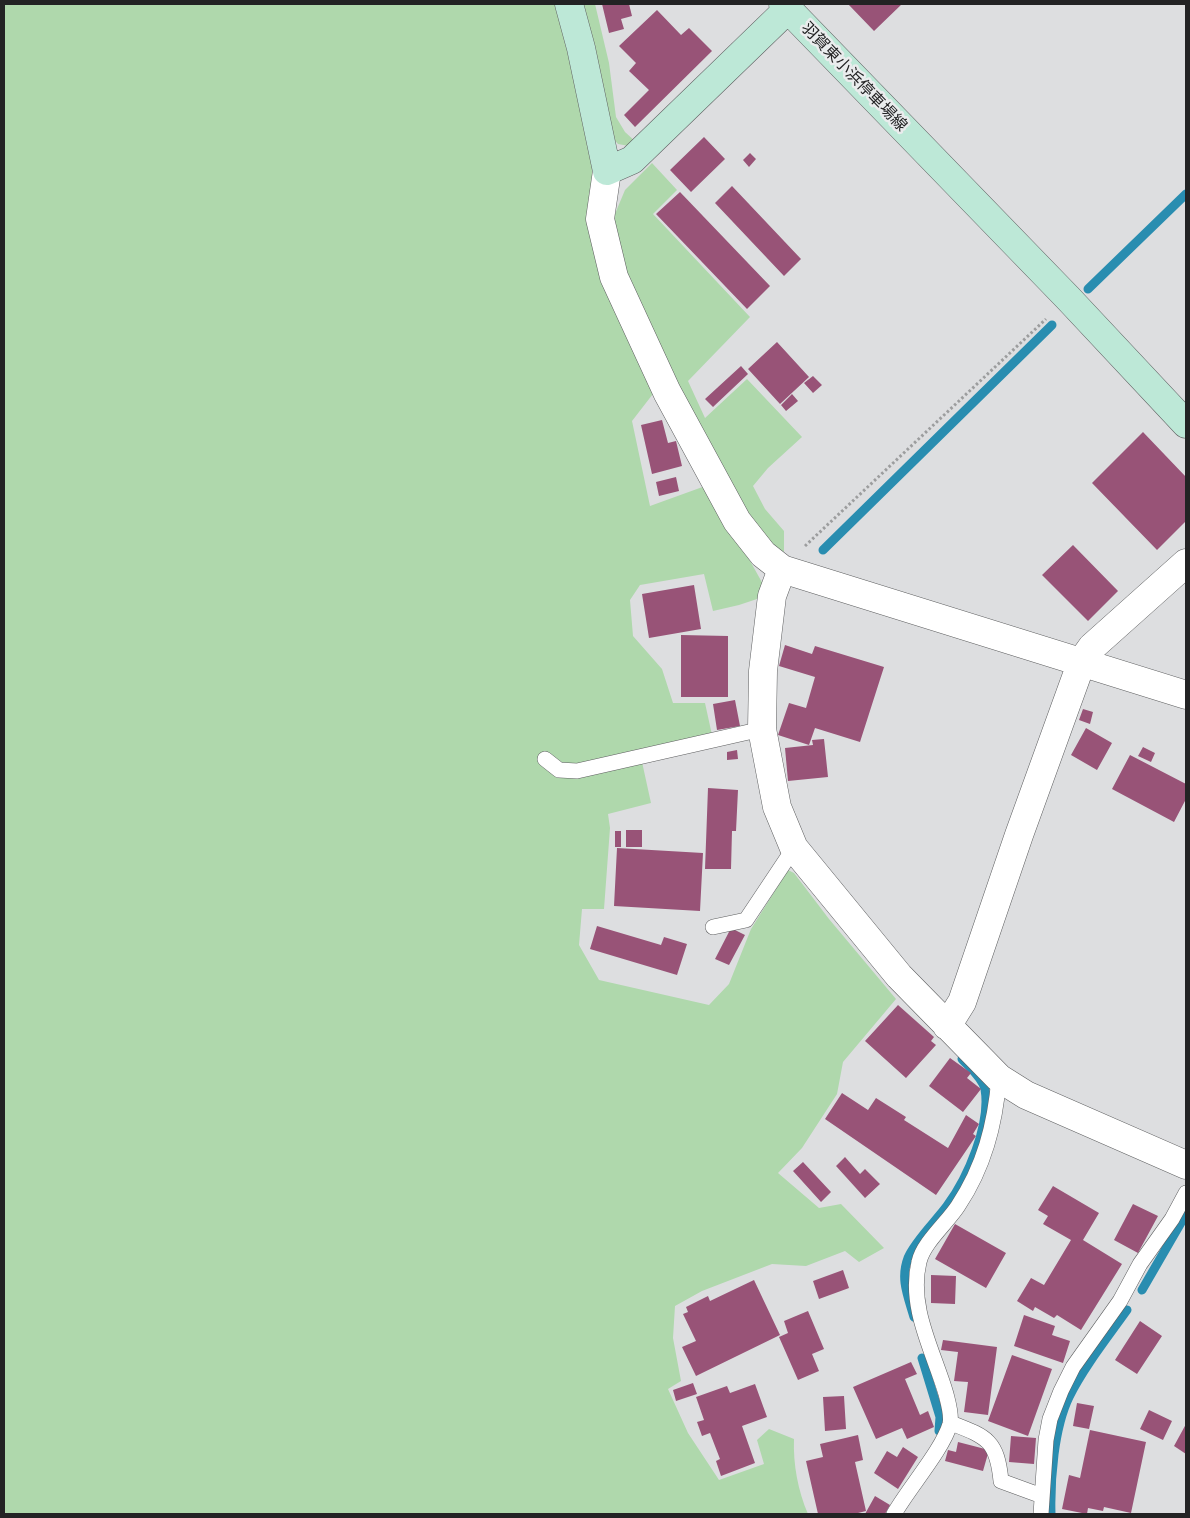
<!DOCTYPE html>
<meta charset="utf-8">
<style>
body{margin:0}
#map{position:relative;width:1190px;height:1518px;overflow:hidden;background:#dddee0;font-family:Cabin,sans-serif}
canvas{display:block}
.frame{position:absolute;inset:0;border:5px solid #232324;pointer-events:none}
</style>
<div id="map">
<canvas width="1190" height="1518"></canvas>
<div class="frame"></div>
</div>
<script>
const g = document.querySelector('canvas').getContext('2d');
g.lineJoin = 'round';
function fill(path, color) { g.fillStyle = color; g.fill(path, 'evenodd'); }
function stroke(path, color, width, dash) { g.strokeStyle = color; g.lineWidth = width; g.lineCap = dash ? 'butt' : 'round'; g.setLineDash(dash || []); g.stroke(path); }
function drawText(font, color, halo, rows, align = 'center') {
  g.font = font + ' Cabin,"Noto Sans JP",sans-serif'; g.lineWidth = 5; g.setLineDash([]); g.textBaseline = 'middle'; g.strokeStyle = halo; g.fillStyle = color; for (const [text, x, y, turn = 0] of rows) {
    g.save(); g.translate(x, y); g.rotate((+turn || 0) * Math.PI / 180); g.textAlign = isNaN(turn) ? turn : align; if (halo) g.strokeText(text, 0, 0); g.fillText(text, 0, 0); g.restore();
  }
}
const green = new Path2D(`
 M4 4H558L588 137 656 390 632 421 650 506 708 485 764 586 766 596 739 605 713 611 704 574 640 585 630 600 633 636 662 669 673 703H705L712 735 576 766 561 765 547 755 538 762 561 778 642 762 651 803 608 814 610 828 604 909H582L579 945 599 980 709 1005 729 984 751 929 788 870 794 873 829 919 896 999 843 1062 837 1094 802 1148 778 1173 819 1208 841 1204 884 1248 859 1262 845 1251 806 1266 772 1264 702 1291 675 1306 673 1338 681 1381 668 1389 688 1433 719 1480 764 1464 757 1440 769 1429 794 1439C793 1464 798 1491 808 1514H4Z
 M579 4H595L609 63 616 117 625 132 636 142 629 146 618 144 611 136Z
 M652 163 677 190 653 214 750 317 688 381 705 418 747 379 802 437 768 468 753 486 765 509 784 531V552L770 544 748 516 681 395 625 276 612 221 625 190Z`);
const stream = new Path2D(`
 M1088 289 1186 194
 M823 550 1052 325
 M1142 1290 1186 1214
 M914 1317C908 1296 900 1279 908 1258 915 1241 936 1221 947 1206 968 1178 991 1124 985 1089 982 1077 969 1067 962 1059
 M922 1358 940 1417 939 1431
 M1051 1514C1050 1480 1054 1428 1069 1397 1084 1367 1107 1338 1127 1310`);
const building = new Path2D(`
 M602 4H629L632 16 621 19 624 29 609 33Z
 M848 4H902L874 31Z
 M657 10 681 35 689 28 712 51 635 127 624 115 649 90 629 71 636 63 619 46Z
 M704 137 725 159 691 192 670 170Z
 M750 153 756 159 749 167 743 160Z
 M732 186 801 259 784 276 715 203Z
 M680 192 770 286 747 309 656 214Z
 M777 342 809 377 780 404 748 369Z
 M741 366 748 374 713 407 705 399Z
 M813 376 822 385 813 393 804 383Z
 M792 394 798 401 786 411 781 405Z
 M662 420 668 443 676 441 682 466 652 474 641 425Z
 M1143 432 1186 477V521L1157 550 1092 483Z
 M676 477 679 491 659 496 656 482Z
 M1073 545 1118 591 1088 621 1042 575Z
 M694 585 701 629 649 638 642 594Z
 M681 635 728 636V697H681Z
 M785 645 812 654 815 646 884 667 860 742 815 728 809 745 778 735 789 703 806 708 815 677 779 666Z
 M735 700 740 726 717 730 713 704Z
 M1083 709 1093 712 1090 724 1079 720Z
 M1086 728 1112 743 1097 770 1071 755Z
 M824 739 828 777 788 781 785 748 813 745 812 740Z
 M1143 747 1155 753 1151 762 1138 756Z
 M737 750 738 759 727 760V752Z
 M1130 755 1186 784V799L1174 822 1112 789Z
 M708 788 738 790 736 831H732L731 869H705Z
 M626 830H642V847H626Z
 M615 831H621V847H615Z
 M617 848 703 853 700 911 614 906Z
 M597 926 661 945 664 937 687 944 677 975 590 949Z
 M731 928 745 935 729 965 715 959Z
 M898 1005 934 1037 931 1041 936 1045 906 1078 865 1041Z
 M950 1058 971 1073 967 1078 981 1089 963 1112 929 1086Z
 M842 1093 868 1110 876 1098 906 1117 904 1120 948 1148 966 1115 979 1124 973 1134 976 1136 936 1195 825 1119Z
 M845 1157 860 1174 865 1169 880 1184 865 1198 836 1166Z
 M803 1162 831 1192 821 1202 793 1171Z
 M1053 1186 1099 1213 1083 1240 1122 1264 1081 1330 1057 1315 1054 1318 1035 1307 1033 1311 1017 1301 1031 1278 1044 1285 1071 1240 1043 1224 1048 1216 1038 1210Z
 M1133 1204 1158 1216 1138 1253 1114 1240Z
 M955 1224 1006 1253 986 1288 935 1259Z
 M843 1270 849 1288 819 1299 813 1281Z
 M931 1275 956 1276 955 1304 931 1303Z
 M754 1280 780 1335 696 1376 682 1347 696 1341 683 1314 688 1312 686 1307 708 1296 710 1301Z
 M808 1311 824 1349 812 1354 819 1371 798 1380 779 1337 788 1333 784 1321Z
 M1024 1315 1055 1326 1052 1335 1070 1341 1063 1363 1014 1346Z
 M1140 1321 1162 1336 1137 1374 1115 1360Z
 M943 1340 997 1347 988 1415 964 1412 968 1382 954 1381 958 1352 941 1350Z
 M1012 1355 1052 1369 1028 1436 988 1421Z
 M911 1362 917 1374 905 1379 920 1415 928 1411 934 1427 907 1439 902 1428 876 1439 853 1387Z
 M693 1383 697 1394 676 1401 673 1390Z
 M755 1384 767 1417 742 1426 755 1463 721 1476 716 1461 720 1459 710 1433 702 1436 697 1422 704 1420 696 1397 727 1386 730 1393Z
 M844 1396 846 1429 825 1431 823 1397Z
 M1077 1403 1094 1406 1089 1429 1073 1426Z
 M1149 1410 1172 1421 1163 1440 1140 1429Z
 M1186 1424V1454L1174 1446Z
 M1090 1430 1146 1442 1131 1513 1104 1507 1103 1511 1088 1508 1087 1514 1062 1509 1069 1475 1080 1478Z
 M858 1435 863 1460 855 1462 866 1511 854 1514H818L806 1461 823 1457 820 1444Z
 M1011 1436 1036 1438 1034 1464 1009 1462Z
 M958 1442 989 1450 983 1471 945 1461 948 1450 956 1452Z
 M903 1447 918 1457 898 1489 874 1473 887 1451 897 1457Z
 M875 1496 890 1505 885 1514H865Z`);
const path = new Path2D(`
 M805 546 1046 319`);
const lane = new Path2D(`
 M545 759 559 770 577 771 762 729
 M713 927 746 920 794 848
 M951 1423C987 1437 997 1440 1001 1481L1042 1496
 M894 1514C908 1489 943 1449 950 1424 952 1415 948 1402 946 1394 934 1352 908 1308 919 1262 923 1243 947 1223 958 1206 984 1167 995 1125 999 1078
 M1041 1514 1046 1440 1050 1419 1061 1391 1073 1367 1120 1301 1140 1264 1172 1219 1186 1193`);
const street = new Path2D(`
 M607 171 600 219 614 277 667 392 737 521 763 554 782 569 772 596 763 671 762 729 777 807 794 848 899 976 999 1078 1026 1095 1186 1165
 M782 569 1186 695
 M947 1026 962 1002 1019 835 1082 661 1092 647 1186 563`);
const secondary = new Path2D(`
 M569 4 581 48 607 171 632 160 788 9
 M783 4 1068 298 1186 424`);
const streetNames = [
 ["羽賀東小浜停車場線",854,77,46]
];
fill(green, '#afd8ac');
stroke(stream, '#298db0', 9);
fill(building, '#985377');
stroke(lane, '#5e5f60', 16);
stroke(street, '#5e5f60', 29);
stroke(secondary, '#5e5f60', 29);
stroke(path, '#9c9d9e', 3, [2.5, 2.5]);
stroke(lane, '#fff', 15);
stroke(street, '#fff', 28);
stroke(secondary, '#bde8d7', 28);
drawText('16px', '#232324', '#eaeced', streetNames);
</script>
